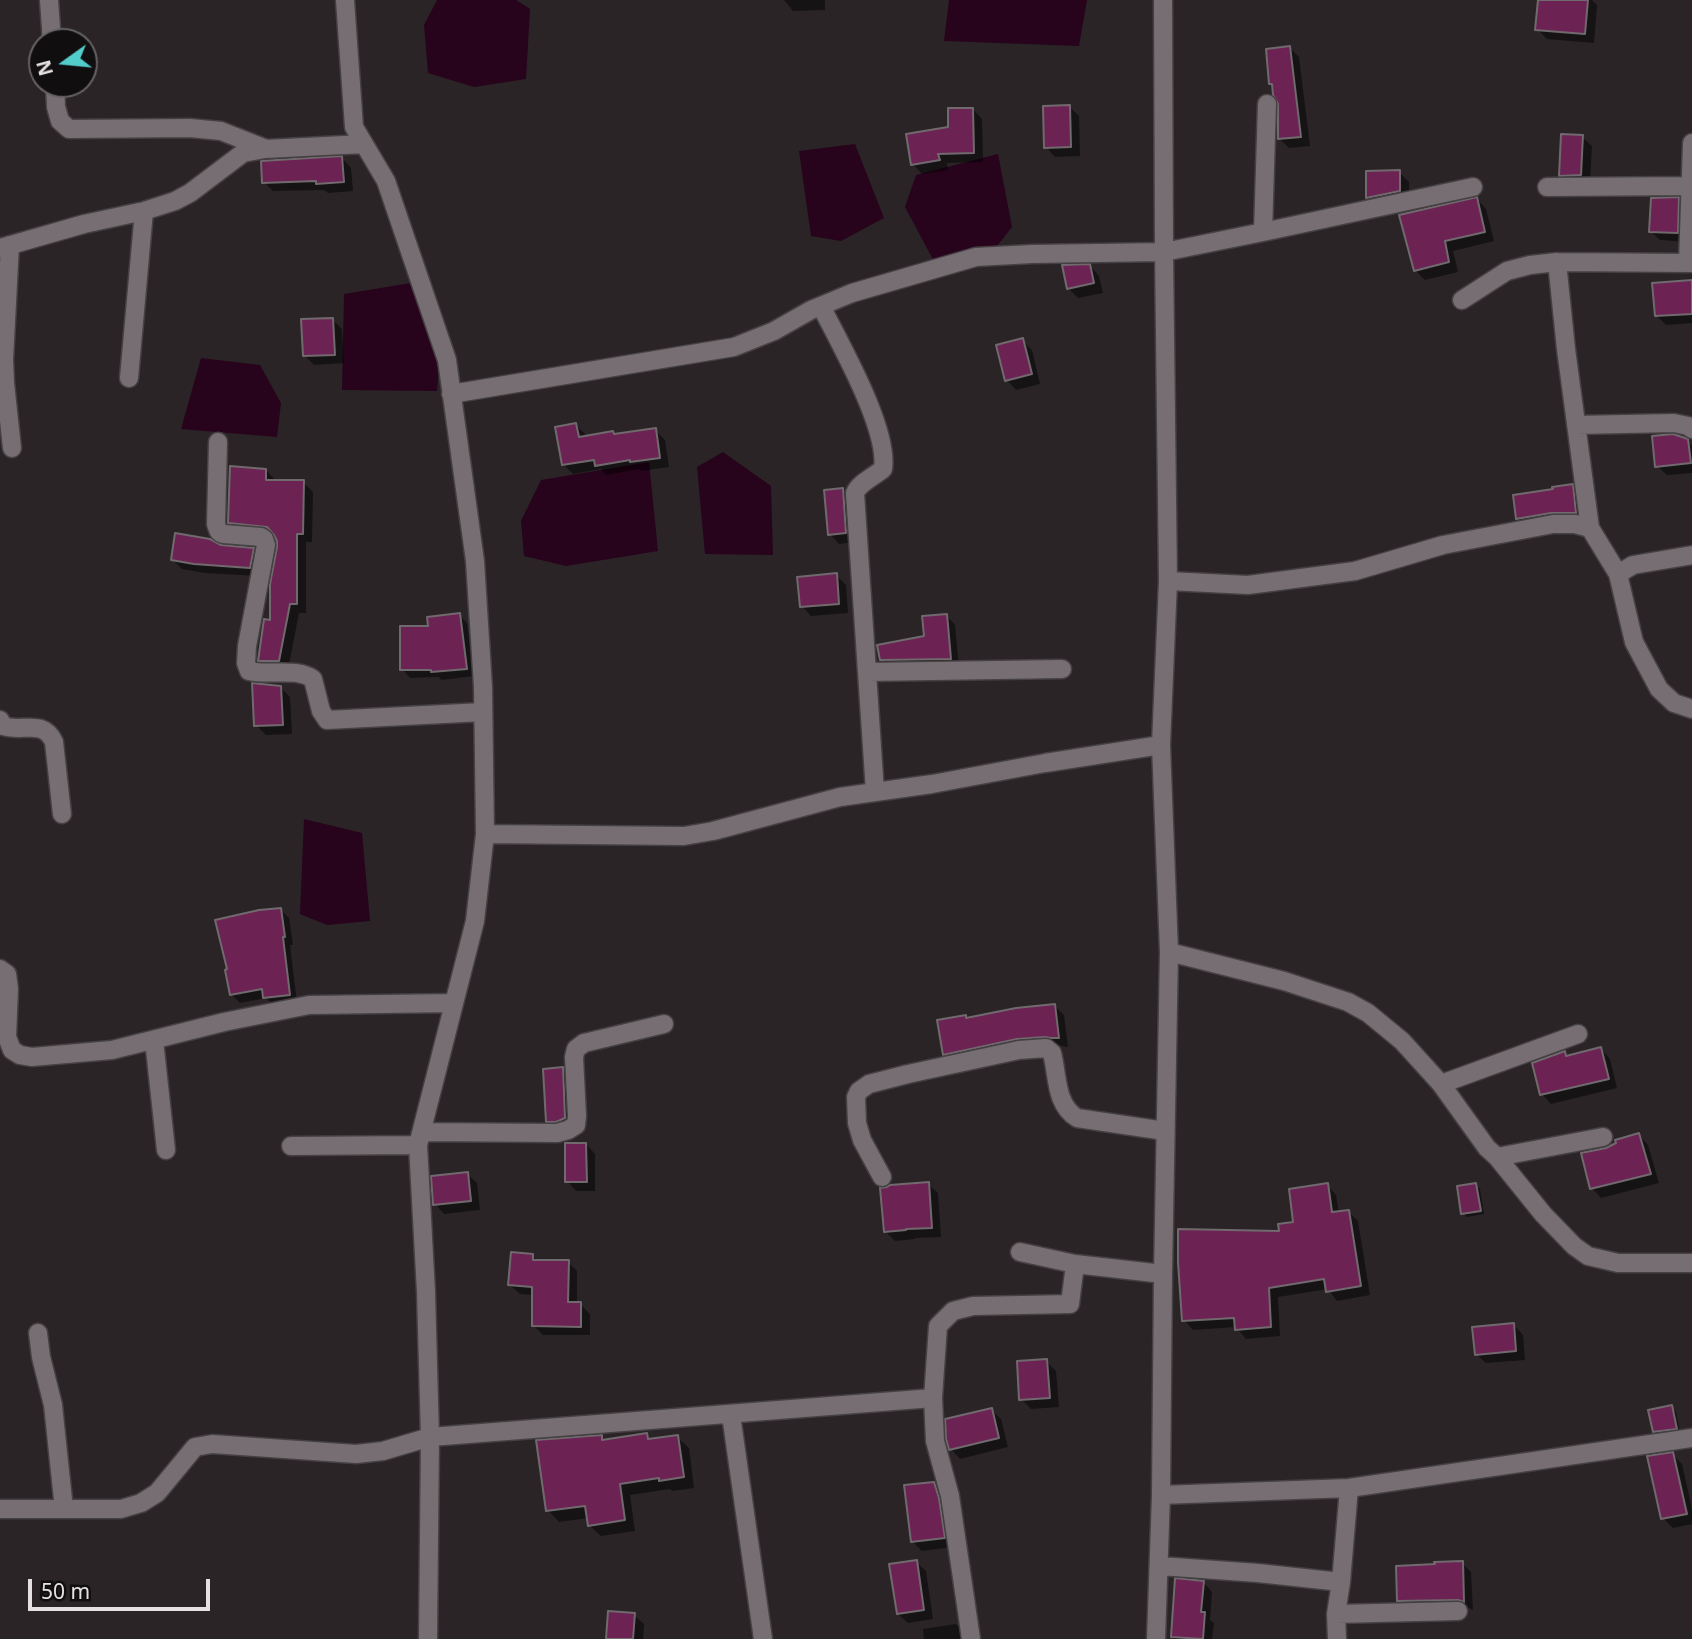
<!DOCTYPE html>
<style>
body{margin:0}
#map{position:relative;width:1692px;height:1639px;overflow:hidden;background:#2a2427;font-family:"Noto Sans",sans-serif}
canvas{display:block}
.north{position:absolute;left:28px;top:28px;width:70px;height:70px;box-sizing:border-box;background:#110e0f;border:2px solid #666264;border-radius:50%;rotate:255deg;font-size:19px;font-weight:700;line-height:28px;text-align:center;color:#e5e1e3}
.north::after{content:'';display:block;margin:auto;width:24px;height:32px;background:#53cdcb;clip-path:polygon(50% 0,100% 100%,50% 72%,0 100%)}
.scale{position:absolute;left:28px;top:1579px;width:182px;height:32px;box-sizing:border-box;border:4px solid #e5e1e3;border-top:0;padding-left:9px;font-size:21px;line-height:24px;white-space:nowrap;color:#e5e1e3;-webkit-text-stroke:5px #110e0f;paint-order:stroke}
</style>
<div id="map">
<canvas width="1692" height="1639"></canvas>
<div class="north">N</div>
<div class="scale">50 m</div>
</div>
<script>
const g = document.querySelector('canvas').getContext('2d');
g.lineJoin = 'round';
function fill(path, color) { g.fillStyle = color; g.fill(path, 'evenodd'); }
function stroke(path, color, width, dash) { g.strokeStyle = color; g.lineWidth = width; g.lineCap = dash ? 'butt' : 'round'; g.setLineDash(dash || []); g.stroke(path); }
const water = new Path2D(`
 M437 0H516L530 9 526 79 474 87 428 73 424 25Z
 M949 0H1087L1079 46 944 41Z
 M855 144 884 218 841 241 811 236 799 151Z
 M998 154 1012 227 987 259 937 267 905 207 916 175Z
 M411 283 439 367 437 391 342 390 344 294Z
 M201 358 260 365 281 403 277 437 181 429Z
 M723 452 771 486 773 555 705 554 697 467Z
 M649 462 658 551 566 566 524 556 521 521 541 480Z
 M304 819 362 833 370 921 327 925 300 914Z`);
const shadow = new Path2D(`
 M784 0H825V10L793 11Z
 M1540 0H1592L1597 5 1594 43 1547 39 1537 29Z
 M1290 48 1299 57 1310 146 1289 148 1280 139V103L1274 87 1271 83Z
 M1069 106 1079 116 1080 156 1055 157 1046 147Z
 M973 109 982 119 983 162 947 163 948 170 922 174 913 164 950 128Z
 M1582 137 1592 146 1590 184H1570L1561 175Z
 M342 158 351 168 353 191 328 193 324 190 273 191 264 182Z
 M1399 172 1409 182V200L1377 207 1368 197Z
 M1477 199 1486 209 1494 241 1453 251 1458 272 1425 280 1415 270Z
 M1678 199 1688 209 1687 242 1660 240 1650 231Z
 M1090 266 1099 276 1103 293 1078 298 1068 288Z
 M1692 282V323L1666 325 1657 316Z
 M333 320 342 329 344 363 314 365 304 355Z
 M1022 340 1032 350 1040 384 1016 390 1007 380Z
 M576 425 585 434 586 437 655 430 665 440 669 467 641 471 639 469 606 475 601 469 573 474 564 465Z
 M1687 441 1692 446V473L1667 475 1657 466Z
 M266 470 275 480 303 482 313 492 312 542H306V613H299L288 670H269L259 660 272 623 279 542 277 536 239 532 229 522Z
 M1572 486 1582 495 1585 522 1527 528 1518 519Z
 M842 490 852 500 855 542 839 544 830 534Z
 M221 547 253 550 263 559 259 576 205 573 182 569 173 560Z
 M836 575 846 585 848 613 811 616 802 606Z
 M459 615 467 623 474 676 441 680 439 677 410 678 402 669 430 628Z
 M946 615 955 625 959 668 891 669 882 660 925 638Z
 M280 687 290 697 292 734 266 735 256 725Z
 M281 910 289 918 293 945H290L297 1003 274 1006 266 998 240 1003 231 994 229 971Z
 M1055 1006 1064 1015 1068 1047 1056 1045 954 1063 945 1054 965 1017 967 1019Z
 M1601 1049 1610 1059 1617 1088 1551 1104 1542 1094 1565 1053 1569 1057Z
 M562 1069 567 1074 569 1122 552 1125 548 1121Z
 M1639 1135 1648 1145 1659 1183 1601 1198 1592 1188Z
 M586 1144 595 1154V1191H576L567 1181Z
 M467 1174 477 1183 480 1210 444 1214 435 1204Z
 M928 1184 938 1193 941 1237 915 1238V1239L895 1241 886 1232Z
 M1327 1185 1336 1195 1339 1213 1348 1211 1358 1221 1370 1295 1337 1301 1328 1289 1278 1297 1280 1336 1246 1339 1236 1327 1193 1330 1184 1320 1281 1233 1295 1223Z
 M1475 1185 1480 1189 1484 1214 1467 1217 1463 1213Z
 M532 1255 539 1262H568L577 1271V1304H580L590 1314V1335H543L533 1325 534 1295 520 1294 510 1285Z
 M1514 1325 1523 1335 1525 1360 1486 1363 1476 1354Z
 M1046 1361 1056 1371 1059 1407 1031 1409 1021 1399Z
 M1672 1407 1676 1412 1680 1433 1659 1436 1654 1431Z
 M991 1410 1001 1419 1008 1447 960 1459 951 1449Z
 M646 1435 652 1440 677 1437 689 1448 694 1488 672 1491 670 1489 630 1495 635 1531 601 1536 589 1525 588 1518 559 1522 548 1510 601 1437 605 1441Z
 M1672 1454 1682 1464 1692 1509V1524L1673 1528 1663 1518Z
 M934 1484 943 1494 953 1547 922 1551 912 1541Z
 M916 1562 926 1571 933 1619 908 1623 898 1614Z
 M1462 1563 1471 1572 1473 1610 1469 1608 1408 1610 1399 1600Z
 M1177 1580 1203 1582 1212 1592 1210 1620 1214 1623 1212 1639H1173Z
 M634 1615 644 1624 643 1639H608Z
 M956 1624 966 1634 967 1639H924L923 1629Z`);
const building = new Path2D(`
 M1538 0H1588L1585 34 1535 30Z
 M1290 46 1301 137 1278 139V104L1273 95 1272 84H1269L1266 49Z
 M1070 105 1071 147 1044 148 1043 106Z
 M948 108H973L974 153 938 154 940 160 911 165 906 134 948 127Z
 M1561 134 1583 135 1581 175 1559 176Z
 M342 156 344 182 316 184V181L262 183 261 161Z
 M1400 170V191L1366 198V171Z
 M1477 197 1485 232 1445 241 1449 262 1414 271 1399 215Z
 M1679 197 1678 233 1649 232 1651 198Z
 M1090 264 1094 283 1067 289 1062 265Z
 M1692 280V314L1655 316 1652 283Z
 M333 318 335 355 303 356 301 319Z
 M1023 338 1032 374 1005 381 996 345Z
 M576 423 579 437 613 431 614 434 656 428 660 458 630 462V460L595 466 594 460 562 465 555 427Z
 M1673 434 1688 439 1691 463 1655 467 1652 436Z
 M230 466 266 469V480H304L303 534H297V604H290L279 661H258L264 619 270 620V584L277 547V541L274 535 267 527 228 523Z
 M1573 484 1576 513H1551L1516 519 1513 495 1553 489 1552 487Z
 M843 488 846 533 828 535 824 490Z
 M175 533 210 539 221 545 254 548 250 568 194 564 171 560Z
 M837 573 839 604 800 607 797 577Z
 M460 613 467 669 431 672V670H400V626H428L427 617Z
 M947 614 951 659 880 660 877 645 924 636 922 616Z
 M252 683 281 686 283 725 254 726Z
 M281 908 285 937H283L290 995 263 998 262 989 230 995 225 970 227 969 215 920 259 910Z
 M1055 1004 1059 1038H1051L1045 1037 1017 1039 943 1055 937 1020 966 1015V1018L1016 1008Z
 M1601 1047 1609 1079 1540 1095 1532 1063 1565 1051 1566 1056Z
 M563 1067 565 1118 556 1122H546L543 1069Z
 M1639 1133 1651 1174 1590 1189 1581 1153 1606 1148 1616 1143 1615 1140Z
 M565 1143H586L587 1182H565Z
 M468 1172 471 1201 433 1205 431 1176Z
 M929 1182 932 1228 906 1229V1230L884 1232 880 1188 887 1187 890 1185Z
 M1328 1183 1332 1212 1349 1210 1361 1286 1326 1292 1324 1279 1269 1288 1271 1327 1235 1330 1234 1318 1182 1321 1178 1262V1229L1279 1231 1278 1224 1293 1222 1289 1189Z
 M1476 1183 1481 1211 1461 1214 1457 1186Z
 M511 1252 533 1254V1260H569L568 1302H581V1327L532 1326V1287L508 1285Z
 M1514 1323 1516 1351 1475 1355 1472 1327Z
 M1047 1359 1050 1398 1019 1400 1017 1361Z
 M1672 1405 1677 1429 1653 1432 1648 1410Z
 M992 1408 999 1438 949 1450 946 1439 945 1419Z
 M647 1433 648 1439 678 1435 684 1477 659 1481V1478L620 1484 625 1520 588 1526 585 1506 546 1511 536 1440 602 1435V1440Z
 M1673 1452 1687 1514 1661 1519 1647 1456Z
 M934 1482 939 1498 945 1538 911 1542 904 1485Z
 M917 1560 924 1610 897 1614 889 1564Z
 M1463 1561 1464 1602 1458 1600 1397 1601 1396 1566 1435 1564 1434 1562Z
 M1175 1578 1204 1581 1201 1612H1205L1203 1639 1171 1637Z
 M608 1611 635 1613 633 1639H606Z`);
const minor = new Path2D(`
 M49 0 52 42
 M345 0 354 127 386 181 447 360 475 561 483 687 485 834 475 921 418 1145 426 1292 430 1437 428 1639
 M55 84 56 107 60 121 69 129 190 128 221 131 264 148
 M1547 187 1690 186
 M1263 232 1267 104
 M10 245 4 360 5 383 12 448
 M0 248 84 224 144 211 175 201 190 193 243 153 265 149 364 144
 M1557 262 1566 349 1590 528
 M1688 263 1692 143
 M1462 300 1507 271 1530 265 1557 262 1692 263
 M821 306C840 344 889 429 883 469 873 477 859 483 855 493L875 792
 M129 378 144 211
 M451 394 734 347 774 331 811 310 852 293 976 257 1032 254 1164 252 1263 232 1473 187
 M1576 425 1674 423 1688 426 1692 429
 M218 442 216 524C218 530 218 533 224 534L261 537 264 539 266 545 247 646 246 663 249 671C269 676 296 667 313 679L321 711 327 720 483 712
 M1618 574 1633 565 1692 555
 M1168 581 1248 585 1355 571 1443 545 1553 524H1575L1590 528 1618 574 1634 642 1659 689 1674 703 1692 709
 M867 672 1062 669
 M0 720 3 726C23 733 43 718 54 742L62 814
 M485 834 684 836 713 831 840 797 932 784 1045 763 1161 745
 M1169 952 1284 981 1348 1002 1368 1013 1402 1041 1441 1084 1487 1148 1497 1157 1543 1214 1574 1246 1588 1256 1618 1263H1692
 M0 969 7 974 9 989 7 1037 12 1050 20 1055 32 1057 112 1050 224 1022 309 1005 454 1003
 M154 1040 166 1150
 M1441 1084 1578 1034
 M422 1132 557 1133 568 1130 576 1125 577 1116 574 1057 576 1049 584 1043 664 1024
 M291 1146 418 1145
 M1497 1157 1603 1137
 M882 1177 862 1140 857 1123 856 1097 859 1091 869 1084 908 1074 1019 1050 1046 1048 1052 1053C1058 1076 1055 1104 1077 1118L1165 1131
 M1020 1252 1075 1264
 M38 1333 41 1357 53 1405 64 1509
 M731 1415 763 1639
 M1161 1495 1349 1488 1692 1438
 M0 1509H121L141 1503 157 1493 195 1447 212 1444 356 1454 383 1451 430 1437 933 1398
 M1160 1566 1258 1573 1341 1582
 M1336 1614 1458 1611
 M971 1639 950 1496 935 1441 933 1398 938 1326 953 1311 973 1306 1070 1304 1075 1264 1163 1274
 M1156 1639 1161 1495 1163 1274 1169 952 1161 745 1168 581 1164 252 1163 0
 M1337 1639 1336 1614 1341 1582 1349 1488`);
fill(water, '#28031c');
fill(shadow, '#0007');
fill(building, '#6c2253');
stroke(building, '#70696d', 2);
stroke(minor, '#454043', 21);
stroke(minor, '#766e72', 18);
</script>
